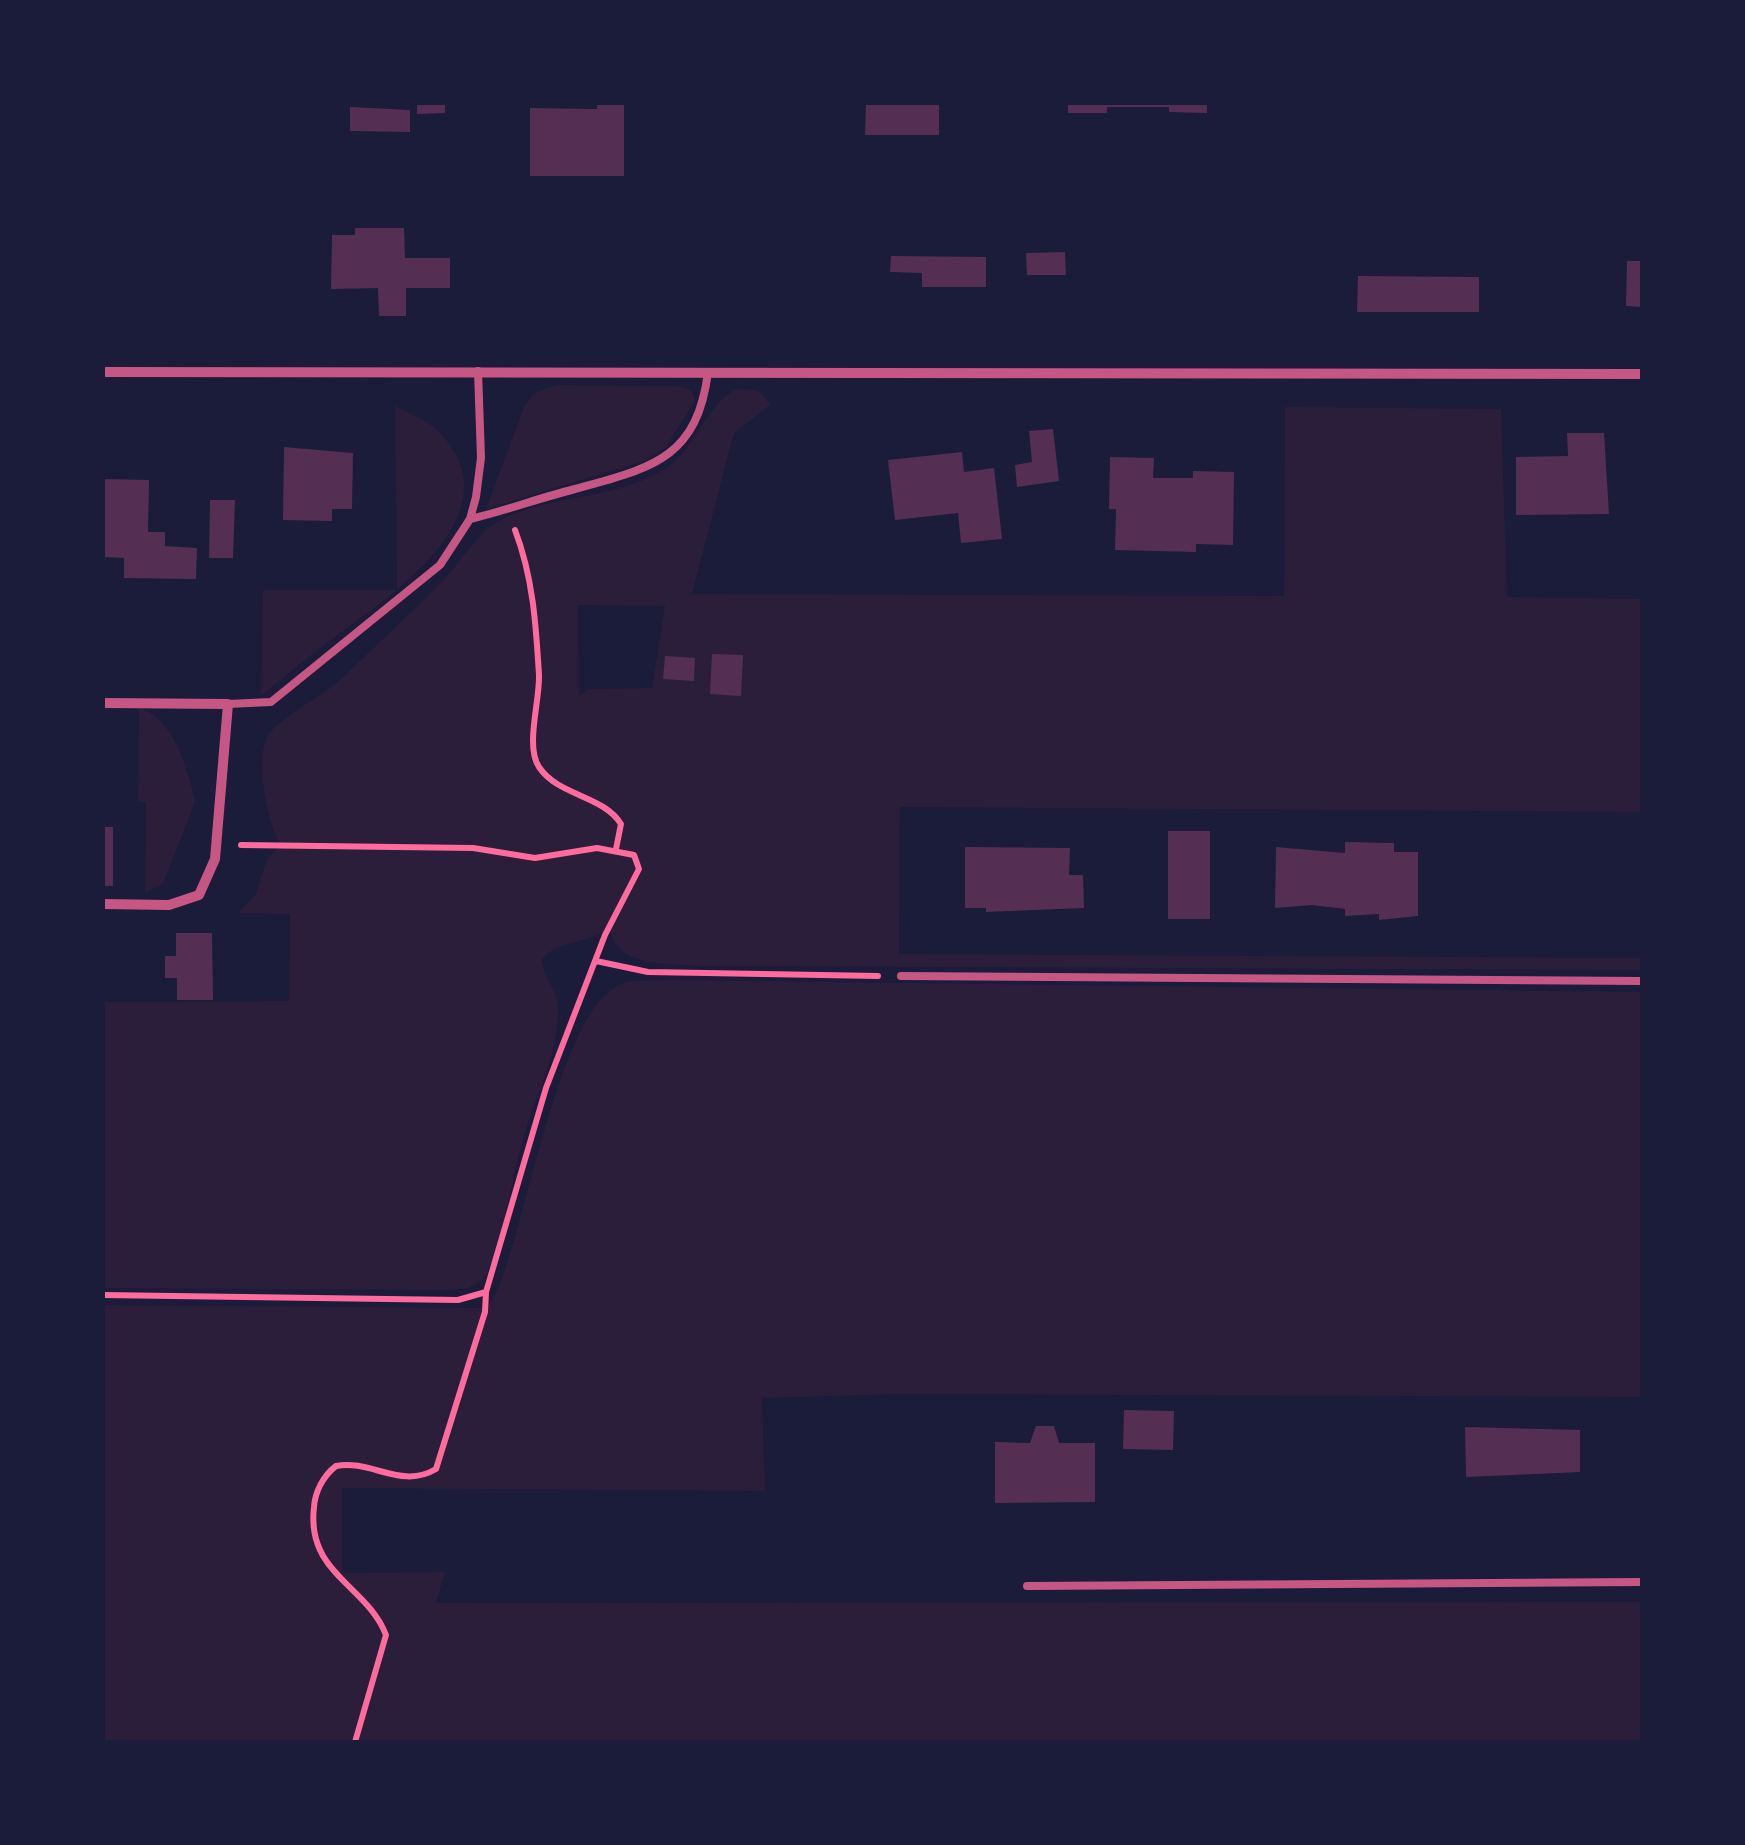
<!DOCTYPE html>
<style>
body{margin:0}
#map{position:relative;width:1745px;height:1845px;overflow:hidden;background:#1b1b3a;font-family:"Sofia Sans Condensed",sans-serif}
canvas{display:block}
.frame{position:absolute;inset:0;border:105px solid #1b1b3a;pointer-events:none}
</style>
<div id="map">
<canvas width="1745" height="1845"></canvas>
<div class="frame"></div>
</div>
<script>
const g = document.querySelector('canvas').getContext('2d');
g.lineJoin = 'round';
function fill(path, color) { g.fillStyle = color; g.fill(path, 'evenodd'); }
function stroke(path, color, width, dash) { g.strokeStyle = color; g.lineWidth = width; g.lineCap = dash ? 'butt' : 'round'; g.setLineDash(dash || []); g.stroke(path); }
const green = new Path2D(`
 M556 385 676 386 691 390 695 401 666 447 644 461 486 509 524 407 533 394Z
 M738 389 757 390 771 404 734 433 692 594 1284 596 1285 407 1501 409 1507 597 1642 599V812L900 807 899 954 1642 958V970L698 966C664 963 613 967 610 926 590 946 560 938 542 959 542 978 558 989 558 1009 559 1052 538 1090 526 1129 512 1172 504 1244 483 1280L469 1288 448 1290 103 1288V1002L289 1001 290 914 238 913 256 894 267 859 281 845C267 823 257 767 265 741 272 720 324 696 341 679 374 648 407 616 440 584 460 564 476 532 502 519 552 495 614 499 662 471 697 450 707 400 738 389ZM578 605 665 606 652 688 588 689 579 697Z
 M395 406C408 413 425 419 436 429 521 511 392 595 334 638 309 656 285 676 261 696L263 590H397Z
 M139 708C173 717 188 769 195 802L163 884 145 893 146 803 138 801Z
 M667 980 1642 992V1397L903 1394 762 1398 765 1491 342 1488V1573L445 1572 436 1603 1642 1602V1742H103V1305L482 1308 492 1302C526 1239 555 1012 621 984 634 979 652 981 667 980Z`);
const building = new Path2D(`
 M417 102H445V113L417 114Z
 M597 102H624V176H530V108L597 109Z
 M866 102H939V135H865Z
 M1068 102H1207V113L1169 112V107H1107V113H1068Z
 M350 107 410 110V132L350 131Z
 M355 228H404L405 258H450V288H406V316H379L378 288 331 289 332 235H355Z
 M1065 252 1066 275H1027L1026 253Z
 M891 256 986 257V287H922V273L890 272Z
 M1627 261H1642V307L1626 306Z
 M1358 276 1479 277V312H1357Z
 M1053 429 1059 481 1017 487 1015 465 1032 462 1029 431Z
 M1567 433H1604L1609 514 1516 515V457L1568 456Z
 M284 447 353 453 352 509H332V521L283 520Z
 M962 452 964 472 994 468 1002 539 961 543 958 513 895 520 888 460Z
 M1110 457 1154 458 1153 478H1193V471L1234 472 1233 545 1196 544V552L1115 550 1116 509H1109Z
 M102 479 149 480 148 532H165V546L197 548 196 579 124 578V558L102 557Z
 M210 500H235L233 558H209Z
 M712 654 743 655 741 696 710 694Z
 M665 656 695 658 694 681 663 679Z
 M102 827H113V886H102Z
 M1168 831H1210V919H1168Z
 M1345 842 1394 843V852H1418V916L1379 920V914L1345 916V909L1312 905 1275 908 1276 847 1345 853Z
 M965 847 1070 848 1069 875H1083L1084 908 986 912V908H965Z
 M176 933H212L213 1000H177V978H165V956H176Z
 M1124 1410 1174 1411 1173 1450 1123 1449Z
 M1036 1426H1054L1059 1443H1095V1502L995 1503V1442L1030 1443Z
 M1465 1427 1580 1430V1472L1466 1477Z`);
const path = new Path2D(`
 M515 530C533 577 536 625 539 675 540 701 525 746 539 767 558 796 603 795 621 824L616 849
 M596 961 648 972 878 976
 M102 1295 458 1300 486 1292 546 1088 605 935 639 869 634 855 597 848 535 858 473 848 241 845
 M355 1742 386 1635C367 1585 306 1574 314 1507 315 1492 323 1476 336 1466 371 1459 401 1490 436 1469L485 1312 486 1292`);
const service = new Path2D(`
 M470 519C505 511 539 498 575 489 650 468 697 460 708 372
 M228 704 271 702 440 565 470 519 476 497 481 458 478 371
 M901 976 1642 981
 M1027 1586 1642 1582`);
const minor = new Path2D(`
 M102 372 1642 374
 M102 703 228 704 215 859 199 895 169 905 102 904`);
fill(green, '#2a1e3b');
fill(building, '#542f53');
stroke(path, '#ff6b9d', 6);
stroke(service, '#c65784', 8);
stroke(minor, '#c65784', 10);
</script>
